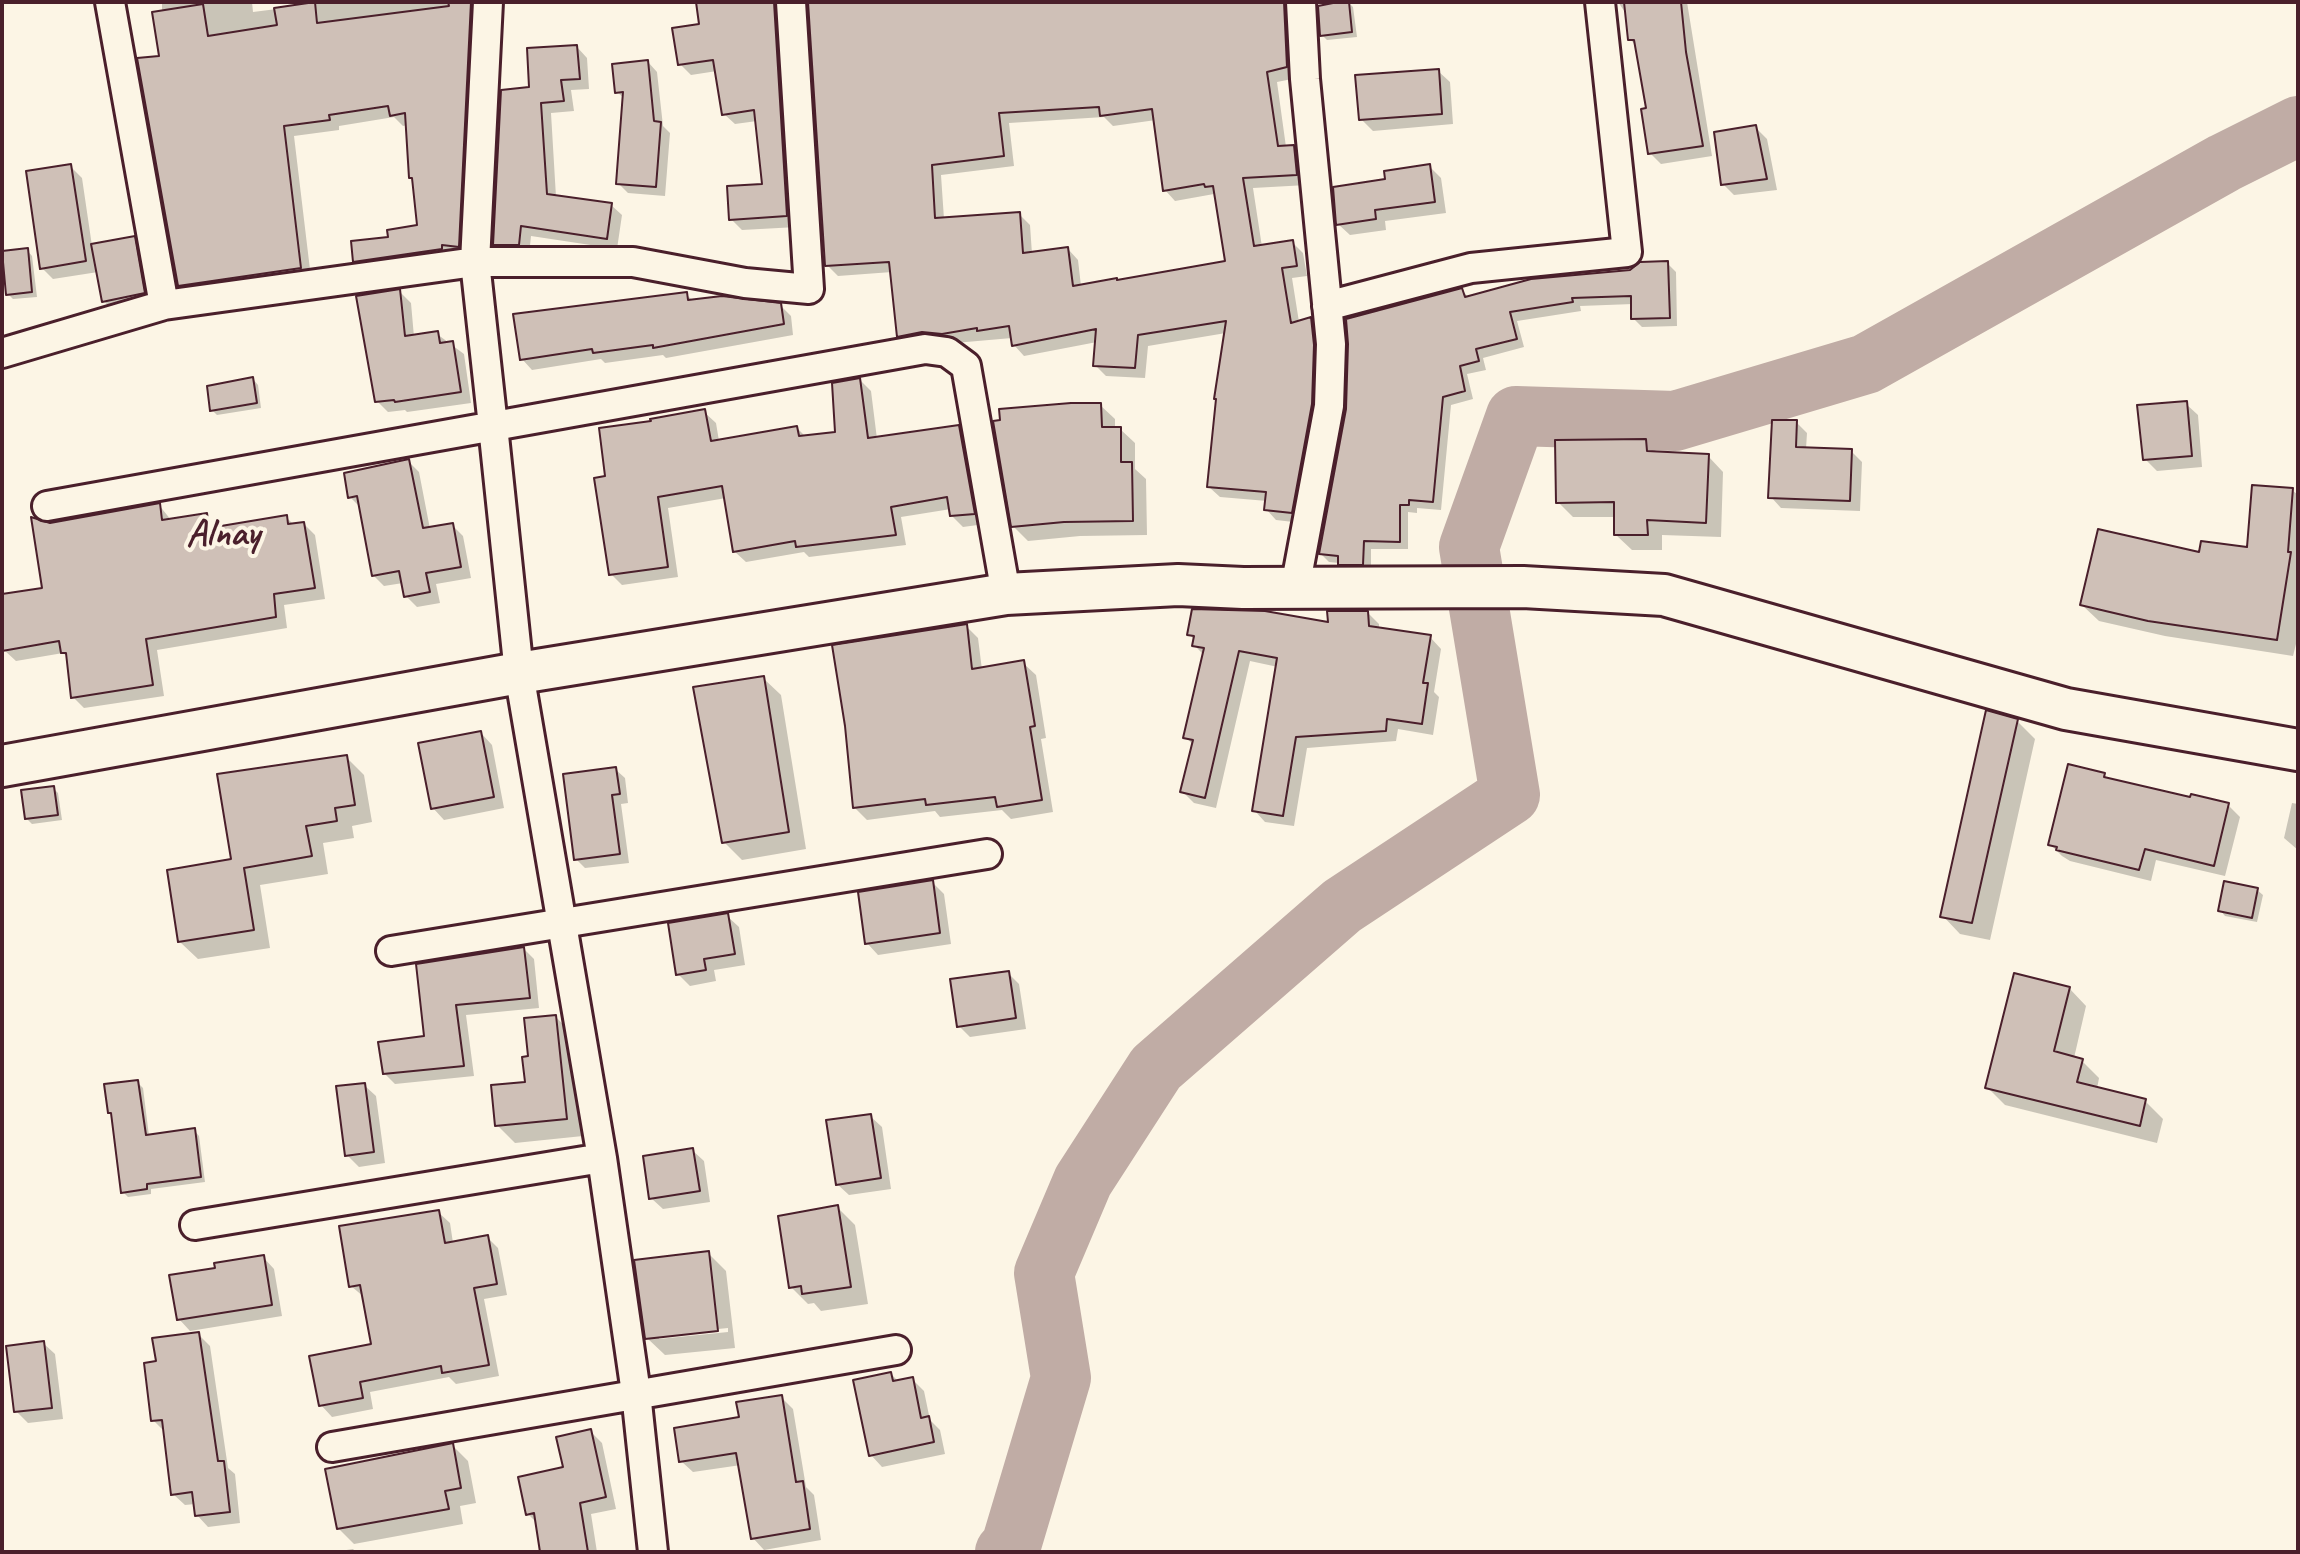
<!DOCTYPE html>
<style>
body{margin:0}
#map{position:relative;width:2300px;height:1554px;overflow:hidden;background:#fcf5e5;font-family:Caveat,sans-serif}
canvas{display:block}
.frame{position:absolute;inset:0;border:4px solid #4a1f2b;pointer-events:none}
</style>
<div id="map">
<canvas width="2300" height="1554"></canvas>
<div class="frame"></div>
</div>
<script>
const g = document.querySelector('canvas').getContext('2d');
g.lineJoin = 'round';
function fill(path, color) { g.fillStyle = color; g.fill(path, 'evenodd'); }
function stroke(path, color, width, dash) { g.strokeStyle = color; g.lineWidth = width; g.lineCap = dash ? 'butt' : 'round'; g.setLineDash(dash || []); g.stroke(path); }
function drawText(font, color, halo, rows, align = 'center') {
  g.font = font + ' Caveat,sans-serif'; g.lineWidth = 8; g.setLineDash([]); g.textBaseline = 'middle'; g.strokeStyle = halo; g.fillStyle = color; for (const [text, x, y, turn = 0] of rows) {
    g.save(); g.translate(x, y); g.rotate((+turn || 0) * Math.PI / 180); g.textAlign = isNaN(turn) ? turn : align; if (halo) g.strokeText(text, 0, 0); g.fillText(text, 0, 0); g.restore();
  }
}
const shadow = new Path2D(`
 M162 2H252L253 12 332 2H487L469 256 366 272 355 261 390 239 419 227 414 180 411 177 408 125 403 126 394 117 339 126V130L294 136 311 278 191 296 180 285 162 57Z
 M698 2H789L797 227 742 230 731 219 765 186 757 121 735 124 724 114 717 71 691 75 680 64 702 25Z
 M810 2H1300L1297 78 1277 82 1286 147H1294L1304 158 1307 185 1253 188 1262 247 1292 242 1303 253 1307 276 1292 278 1299 322 1311 319 1321 330 1324 357 1302 523 1276 520 1266 509 1267 501 1220 497 1209 487 1226 333 1148 346 1145 378 1106 376 1095 365 1097 342 1024 356 1014 345 1012 338 909 347 899 336 892 272 838 276 827 265ZM1104 117 1113 126 1156 120 1165 190 1175 201 1214 194 1227 263 1118 282 1081 286 1078 260 1068 249 1032 254 1030 225 1019 214 944 219 941 175 1014 166 1009 123Z
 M1348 2 1353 7 1357 37 1327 40 1322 35Z
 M1618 2H1687L1712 156 1661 164 1650 153 1649 110 1637 47 1630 39 1627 15Z
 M577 47 587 58 589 89 571 90 574 111 551 113 556 197 611 205 622 215 617 249 531 236 529 255H506L495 244 531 88Z
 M648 62 657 72 663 126 670 133 665 196 628 193 618 183 625 99 617 92Z
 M1438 71 1450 82 1453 124 1373 131 1361 119Z
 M1756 128 1767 139 1777 190 1734 195 1723 184Z
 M1429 166 1441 178 1446 213 1385 221 1386 230 1350 235 1338 224 1388 181Z
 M71 167 82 178 92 246 134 239 145 250 155 304 115 313 104 301 98 272 53 279 42 268Z
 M27 250 32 256 37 297 13 299 8 294Z
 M1667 263 1676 272 1677 326 1642 327 1633 318V304L1580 306 1581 311 1517 321 1524 347 1483 358 1486 370 1467 374 1473 399 1451 405 1441 510 1417 508V513L1408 512V549H1371V572L1348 573 1339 563 1329 562 1321 554 1462 290 1469 298 1630 272Z
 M400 292 411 303 414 337 437 334 464 354 471 403 407 412 405 410 388 412 377 401Z
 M686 294 694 302 780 305 791 316 793 335 666 358 663 355 605 363 601 359 532 370 522 359Z
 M253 379 258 385 261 408 217 415 212 410Z
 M860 380 871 391 877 439 958 427 969 438 985 524 963 527 952 516 951 509 901 517 906 545 809 557 804 552 746 562 734 551 726 498 668 508 678 577 622 585 611 574 607 478 704 412 716 423 719 441 797 428 806 437 837 434Z
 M2186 404 2198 415 2202 467 2157 471 2145 459Z
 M1100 405 1115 419V429H1120L1135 443V469L1146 479 1147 535 1080 536 1028 541 1013 526Z
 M1796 422 1807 433 1806 449 1851 451 1862 462 1860 511 1781 508 1771 497Z
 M1646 441 1659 454 1708 456 1723 472 1721 537 1662 535V550H1632L1616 535V517H1573L1558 502Z
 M408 461 419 472 430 529 452 525 463 536 471 578 436 584 440 603 417 607 406 596 403 583 384 586 373 575 361 508 350 497Z
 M2292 490 2298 495V636L2293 656 2165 636 2099 621 2082 605 2201 554 2249 549Z
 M159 505 171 520 206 515 218 529 286 517 294 525 304 524 315 535 325 599 284 605 287 628 157 650 164 696 84 708 73 697 69 658 63 653 16 661 4 650 2 596 44 589 50 525Z
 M1368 613 1379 624V629L1430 637 1441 649 1434 692 1439 697 1433 735 1398 729 1396 741 1307 748 1294 826 1265 822 1254 810 1278 667 1250 661 1216 808 1194 803 1182 791 1193 745 1186 737 1204 655 1194 645 1195 640 1189 634 1330 624Z
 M966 626 978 638 982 670 1023 663 1036 675 1046 738 1041 739 1053 812 1011 819 1002 810 940 817 935 811 867 820 855 808Z
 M763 678 781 695 806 849 742 860 724 842Z
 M2017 721 2035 739 1990 940 1960 934 1943 916Z
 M481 733 492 745 504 808 444 820 433 808Z
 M347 758 364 775 372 822 352 826 354 838 323 843 328 874 260 885 270 948 198 959 180 942 233 861Z
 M615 769 625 778 628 803 621 804 629 863 585 868 576 859Z
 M2104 775 2109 780 2228 805 2240 817 2225 876 2156 860 2151 881 2070 861 2062 856 2050 844Z
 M53 788 58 793 62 820 32 824 26 818Z
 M2292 803 2298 804V850L2284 838Z
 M932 882 944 894 951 944 878 955 867 943Z
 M2257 890 2263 895 2257 922 2225 916 2220 910Z
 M727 916 739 927 745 965 714 970 716 981 690 986 678 974Z
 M524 949 534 959 539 1008 466 1015 474 1076 395 1084 384 1073 426 1038 418 966Z
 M1008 973 1019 984 1026 1029 970 1037 959 1026Z
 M2069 988 2086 1006 2074 1058 2082 1061 2099 1078 2097 1089 2145 1101 2163 1119 2157 1143 2005 1105 1987 1087Z
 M556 1017 573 1035 583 1136 515 1143 497 1125 527 1083 530 1057Z
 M137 1082 143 1088 149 1136 194 1130 199 1136 205 1182 151 1189V1194L128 1197 123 1192 114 1117 109 1112Z
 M364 1085 376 1096 385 1163 359 1167 347 1155Z
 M870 1116 882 1127 891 1189 849 1195 837 1184Z
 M692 1150 704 1161 710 1202 663 1209 651 1198Z
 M838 1208 855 1225 868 1304 821 1311 814 1303 808 1304 791 1287Z
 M438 1212 450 1223 453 1243 487 1237 498 1248 507 1295 484 1299 499 1376 456 1384 449 1377 370 1392 373 1409 332 1417 321 1405 374 1345 364 1297 351 1286Z
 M708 1253 726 1271 735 1348 665 1355 647 1338ZM728 1328V1332L659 1339V1335Z
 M263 1257 274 1269 282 1316 190 1331 179 1319 217 1270Z
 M198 1334 210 1346 228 1468 235 1474 240 1523 208 1527 197 1515 195 1504 185 1505 173 1494 166 1433 153 1420 158 1363Z
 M43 1343 55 1354 63 1419 28 1423 16 1411Z
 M891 1374 899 1382 912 1379 924 1391 930 1420 940 1430 945 1454 882 1467 871 1455Z
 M781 1397 793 1409 806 1487 814 1495 821 1540 764 1550 753 1538 741 1465 693 1472 681 1461Z
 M590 1431 602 1443 616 1509 591 1514 597 1552H542L538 1524 528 1514 565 1468Z
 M453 1446 468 1461 476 1503 460 1506 463 1524 354 1544 338 1528Z
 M353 1549 356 1552H333Z`);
const river = new Path2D(`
 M1005 1552 1010 1549 1061 1378 1044 1273 1083 1181 1156 1068 1342 906 1510 795 1469 547 1516 416 1675 421 1866 364 2224 163 2298 126`);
const building = new Path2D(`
 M315 2 317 23 449 6 448 2H471L459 247 442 245V249L353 262 351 241 388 237 387 230 417 225 412 178H409L405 113 390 116 388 106 329 115 330 120 284 126 301 268 178 286 137 58 159 56 152 12 203 4 208 36 277 25 274 8Z
 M696 2H774L787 216 729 220 727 186 762 184 754 110 722 115 713 60 678 65 672 28 699 24Z
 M808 2H1284L1287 67 1267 72 1278 146 1294 145 1297 175 1243 178 1254 246 1293 240 1297 266 1282 268 1291 323 1311 317 1314 345 1312 404 1292 513 1264 510 1266 492 1207 487 1216 399H1214L1226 321 1138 335 1135 368 1093 366 1096 329 1012 346 1009 326 977 331V328L942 334 922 332 897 337 889 262 825 266ZM1099 107 1100 116 1152 109 1163 191 1204 184 1205 187 1213 186 1225 261 1117 280V278L1073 286 1068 247 1023 253 1020 212 935 218 932 165 1004 156 999 113Z
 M1338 2H1349L1352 32 1320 36 1318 6Z
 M1624 2H1681L1686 52 1703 146 1648 154 1641 109 1646 108 1634 40H1628Z
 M577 45 580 79 561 80 564 101 541 103 547 194 612 203 607 239 521 226 519 245H493L501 90 529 87 527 48Z
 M648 60 654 121 661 122 656 187 616 184 623 92 615 93 612 64Z
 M1439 69 1442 114 1359 120 1355 75Z
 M1756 125 1767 179 1721 185 1714 132Z
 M71 164 86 261 40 269 26 171Z
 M1430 164 1435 202 1375 210 1376 219 1336 225 1333 187 1385 179 1384 171Z
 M135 236 145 293 102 302 91 244Z
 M28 248 32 292 6 295 2 251Z
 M1668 261 1670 318 1631 319V296L1572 298 1573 302 1510 312 1517 339 1476 349 1479 361 1460 366 1465 391 1443 397 1433 502 1409 500V505H1400V542L1364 541 1363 565H1338V556L1319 554 1346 409 1348 344 1346 319 1462 288 1465 297 1531 279 1630 270 1640 262Z
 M400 289 405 336 438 331 440 343 453 341 461 392 395 402 394 400 375 402 356 296Z
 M687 292 688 300 722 296 781 303 784 324 653 348V345L593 353 592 349 520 360 513 314Z
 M253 377 257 403 210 411 207 386Z
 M860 378 868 438 959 425 975 514 950 516 947 497 891 507 896 535 796 547 795 541 733 552 722 486 658 497 668 567 609 575 594 478 605 476 599 428 651 421 650 419 705 409 711 441 797 426 799 436 835 432 832 383Z
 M2187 401 2192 456 2143 460 2137 405Z
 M1071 403H1101L1102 427H1121V462H1132L1133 521 1064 522 1011 527 993 421 1000 420 999 409Z
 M1772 420H1797L1796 447 1852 449 1850 501 1768 498Z
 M1646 439 1647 451 1709 454 1706 523 1647 520 1648 535H1614V502L1556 503 1555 440Z
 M409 459 423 528 453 523 461 567 426 573 430 592 404 597 399 571 372 576 357 496 348 498 344 473Z
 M2252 485 2293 488 2288 552H2291L2277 640 2148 621 2080 605 2098 529 2199 552 2201 541 2247 547Z
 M160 503 162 520 207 513 209 528 287 515 288 524 304 522 315 588 274 594 276 617 146 639 153 685 71 698 66 653H61L59 641 2 651V594L42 588 31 517 50 523Z
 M1192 609 1265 611 1328 622 1327 611H1368L1369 626 1431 635 1423 683H1428L1422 724 1387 719 1386 731 1296 737 1283 816 1252 811 1277 658 1239 651 1205 798 1180 792 1193 740 1183 738 1204 648 1192 646 1194 636 1187 635Z
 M967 624 972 669 1024 660 1035 726 1030 727 1042 800 997 807 995 797 926 805 925 799 853 808 845 726 832 645Z
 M764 676 789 832 722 843 693 687Z
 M1986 710 2018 719 1972 923 1940 917Z
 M481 731 494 797 431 809 418 743Z
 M347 755 355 805 335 808 337 821 306 826 312 856 244 868 254 930 178 942 167 870 231 859 217 774Z
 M2068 764 2105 773 2104 777 2190 797 2191 794 2229 803 2214 866 2145 849 2139 870 2056 850 2057 847 2048 845Z
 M616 767 620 794 612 795 620 854 574 860 563 774Z
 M54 786 58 815 25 819 21 790Z
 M933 880 940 933 865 944 858 892Z
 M2224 881 2258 888 2252 918 2218 911Z
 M728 913 735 954 704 959 706 970 676 975 668 923Z
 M524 947 530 998 456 1005 464 1066 383 1074 378 1042 424 1036 416 964Z
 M1009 971 1016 1018 957 1027 950 979Z
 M2014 973 2070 987 2054 1051 2083 1059 2077 1082 2146 1099 2140 1126 1985 1088Z
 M556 1015 567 1119 495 1126 491 1085 525 1082 522 1057 528 1056 524 1018Z
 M138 1080 146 1135 195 1128 201 1177 147 1184V1189L121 1193 111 1113H108L104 1084Z
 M365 1083 374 1152 345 1156 336 1086Z
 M871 1114 881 1178 836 1185 826 1120Z
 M693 1148 700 1191 649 1199 643 1156Z
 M838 1205 851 1287 802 1294 801 1286 789 1288 778 1216Z
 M439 1210 445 1243 488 1235 497 1284 474 1288 489 1365 442 1373 441 1366 360 1382 363 1398 319 1406 309 1356 371 1344 360 1285 349 1287 339 1226Z
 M709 1251 718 1331 645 1339 634 1260Z
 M264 1255 272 1305 177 1320 169 1275 215 1268 214 1263Z
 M199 1332 218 1461H224L230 1512 195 1516 192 1492 171 1495 162 1420 151 1421 144 1363 156 1361 152 1338Z
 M44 1341 52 1408 14 1412 6 1346Z
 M891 1372 893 1381 913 1377 921 1418 929 1416 934 1442 869 1456 853 1380Z
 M782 1395 796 1482 803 1481 810 1529 751 1539 736 1453 679 1462 674 1428 739 1417 736 1402Z
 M591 1429 606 1497 580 1503 588 1552H540L534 1513 526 1515 518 1477 563 1467 556 1437Z
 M453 1443 461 1488 445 1491 449 1509 337 1529 325 1469Z`);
const minor = new Path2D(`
 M110 2 164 305
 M488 2 475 262 493 426 519 673 602 1158 636 1393 653 1552
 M1327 306 1471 268 1627 252 1600 2
 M2 353 164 305 475 262H633L745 283 809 289 791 2
 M47 506 925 349 947 352 966 366 1006 594
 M1295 588 1329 406 1331 344 1305 79 1301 2
 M391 951 987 854
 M195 1225 602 1158
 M332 1447 896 1350`);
const secondary = new Path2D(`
 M2 766 519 673 1006 594 1178 585 1243 588 1523 587 1664 595 2066 709 2298 750`);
const quarterNames = [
 ["Alnay",223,535]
];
fill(shadow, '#0003');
stroke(river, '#c0aca5', 60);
fill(building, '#cfc0b7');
stroke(building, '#4a1f2b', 2);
stroke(minor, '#4a1f2b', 34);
stroke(secondary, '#4a1f2b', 46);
stroke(minor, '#fcf5e5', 28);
stroke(secondary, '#fcf5e5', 40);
drawText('bold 38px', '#4a1f2b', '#fcf5e5', quarterNames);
</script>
